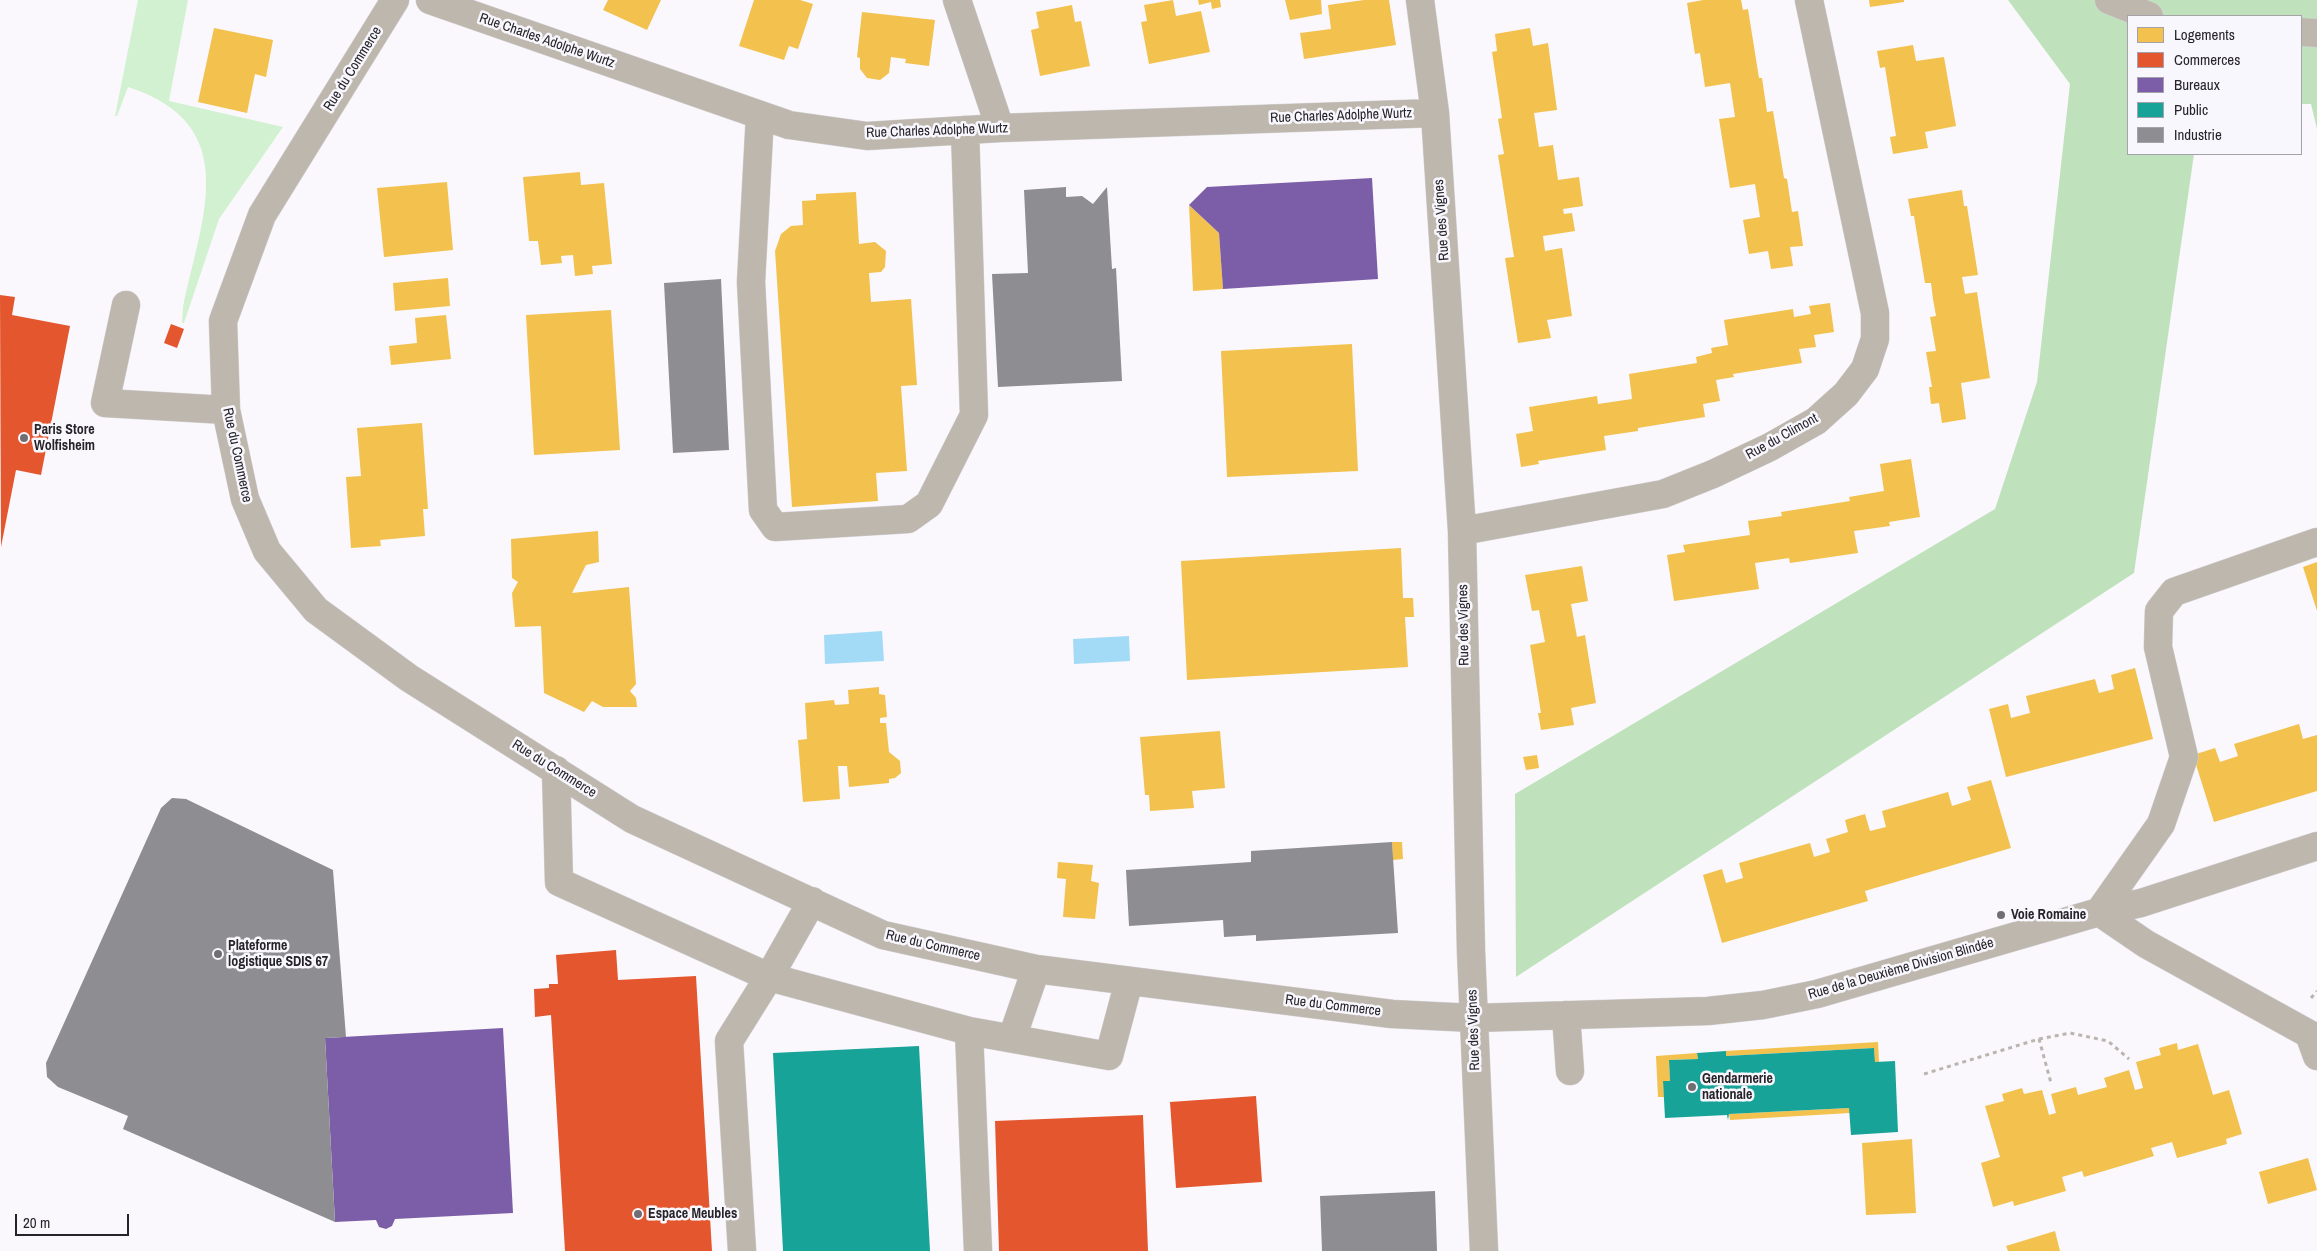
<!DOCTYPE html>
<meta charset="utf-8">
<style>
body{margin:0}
#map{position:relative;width:2317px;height:1251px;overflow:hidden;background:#faf8fd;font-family:"Archivo Narrow",sans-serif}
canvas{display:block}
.legend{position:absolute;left:2127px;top:15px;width:175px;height:140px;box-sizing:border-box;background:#f9f7fe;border:1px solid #a5a3a9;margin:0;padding:6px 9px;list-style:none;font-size:15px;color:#262429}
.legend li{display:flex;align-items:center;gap:10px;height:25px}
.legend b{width:25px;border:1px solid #a5a3a9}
.scale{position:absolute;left:15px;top:1214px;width:114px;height:22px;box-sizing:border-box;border:2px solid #262429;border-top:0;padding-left:6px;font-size:15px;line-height:18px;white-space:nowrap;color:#262429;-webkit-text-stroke:4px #f9f7fe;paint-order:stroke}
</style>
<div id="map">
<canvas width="2317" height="1251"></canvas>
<ul class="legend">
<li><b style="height:14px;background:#f2c14e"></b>Logements</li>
<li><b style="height:14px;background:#e4572e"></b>Commerces</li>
<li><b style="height:14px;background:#7b5ea7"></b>Bureaux</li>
<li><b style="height:14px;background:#17a398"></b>Public</li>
<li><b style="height:14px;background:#8d8d92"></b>Industrie</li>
</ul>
<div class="scale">20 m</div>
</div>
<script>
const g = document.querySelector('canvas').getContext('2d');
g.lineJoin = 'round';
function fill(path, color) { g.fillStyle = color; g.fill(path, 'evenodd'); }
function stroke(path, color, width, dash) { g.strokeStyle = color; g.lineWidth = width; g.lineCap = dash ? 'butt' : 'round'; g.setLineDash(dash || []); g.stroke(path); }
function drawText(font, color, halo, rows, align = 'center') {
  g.font = font + ' "Archivo Narrow",sans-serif'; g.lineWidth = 5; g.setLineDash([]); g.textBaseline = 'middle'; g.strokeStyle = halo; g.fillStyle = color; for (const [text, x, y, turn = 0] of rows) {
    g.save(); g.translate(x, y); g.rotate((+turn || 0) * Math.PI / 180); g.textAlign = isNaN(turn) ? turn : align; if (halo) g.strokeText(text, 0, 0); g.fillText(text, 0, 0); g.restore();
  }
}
const green = new Path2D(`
 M138 0H188L169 101 283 127 219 219 184 323H182L183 307C201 219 245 125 128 87L117 116H115Z`);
const forest = new Path2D(`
 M2008 0H2317V129L2311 104H2301V16H2128V154H2194L2134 573 1516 977 1515 794 1995 509 2037 382 2070 84Z`);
const water = new Path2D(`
 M882 631 884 661 825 664 824 635Z
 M1129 636 1130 661 1074 664 1073 639Z`);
const homes = new Path2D(`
 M608 0H661L647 30 603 10Z
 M754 0H800L813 4 798 49 789 46 784 60 739 46Z
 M1173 0 1176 16 1201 11 1210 52 1149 64 1141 22 1147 21 1144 5Z
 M1198 0H1220L1221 7 1212 9 1211 2 1199 5Z
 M1285 0H1321L1322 14 1290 20Z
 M1364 0H1389L1396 45 1304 59 1300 33 1331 29 1328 5Z
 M1703 0H1741L1743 10 1748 9 1759 78H1762L1767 112 1773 111 1784 178 1787 179 1792 212 1798 211 1803 246 1790 247 1793 266 1771 269 1768 251 1749 254 1743 220 1760 217 1755 184 1730 188 1719 119 1735 117 1730 83 1705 87 1700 53 1695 54 1687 3Z
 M1869 0H1904V2L1870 7Z
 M1072 5 1075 22 1081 21 1090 66 1040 76 1031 30 1039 28 1036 12Z
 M862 12 935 20 929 66 905 63 906 59 891 57 889 73 884 77 880 80 867 78 860 69V58L857 57Z
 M214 28 273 40 266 77 255 74 247 113 198 102Z
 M1530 28 1533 46 1548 43 1557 110 1534 113 1539 147 1553 145 1558 180 1579 177 1583 206 1563 209 1564 214 1572 213 1575 231 1543 236 1545 251 1562 248 1572 316 1547 320 1551 338 1518 343 1505 258 1514 257 1498 155 1504 154 1498 119 1502 118 1492 52 1497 51 1495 34Z
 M1913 45 1916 61 1944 57 1956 126 1925 132 1928 148 1893 154 1890 137 1896 136 1885 67 1880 68 1877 51Z
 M580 172 581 185 604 183 612 264 592 266 593 274 575 276 573 255 561 256 562 263 541 265 538 241H529L523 177Z
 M447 182 453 250 384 257 377 188Z
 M1962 190 1964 206H1967L1978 275 1962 277 1965 294 1977 292 1990 378 1961 383 1966 419 1942 423 1939 403 1931 404 1929 387H1932L1926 352 1936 351 1930 317 1936 316 1933 299 1931 283H1925L1914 216H1911L1908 199Z
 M856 192 859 244 875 242 886 251 885 267 881 272 869 273 871 302 911 299 917 385 901 386 907 471 876 473 878 501 792 507 775 251 781 234 791 226 803 225 802 201 816 200V194Z
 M1189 205 1219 233 1223 289 1193 291Z
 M448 278 450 306 395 311 393 283Z
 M1830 303 1834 332 1814 335 1816 347 1799 349 1802 363 1733 374 1734 377 1716 380 1720 401 1703 404 1705 417 1638 428V431L1604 436 1606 450 1538 461 1539 464 1521 467 1516 434 1533 431 1529 407 1597 396 1598 404 1632 399 1629 374 1697 363 1696 357 1712 353 1711 348 1728 345 1724 320 1793 309 1794 317 1811 314 1809 306Z
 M611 310 620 450 534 455 526 315Z
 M446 315 451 359 391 365 389 346 417 343 415 318Z
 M1352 344 1358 471 1227 477 1221 351Z
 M422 423 428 509H423L425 536 380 540 381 546 351 548 346 477 361 476 357 428Z
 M1911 459 1920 517 1889 522 1890 526 1854 531 1858 553 1790 563 1789 558 1755 563 1759 589 1674 601 1667 555 1685 552 1683 545 1750 535 1748 521 1782 516 1781 512 1850 501 1849 497 1884 491 1880 464Z
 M598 531 599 562 586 565 572 593 629 587 636 684 630 691 636 698 637 707H603L592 701 584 712 544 693 541 626 515 627 512 593 518 582 512 578 511 539Z
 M1401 548 1403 598H1413L1414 617H1405L1408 667 1187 680 1181 561Z
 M2317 562V611L2303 567Z
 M1582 566 1588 601 1571 604 1577 637 1585 635 1596 703 1571 708 1574 725 1541 730 1538 713H1541L1530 645 1545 642 1539 610 1532 611 1525 575Z
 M2135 668 2153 739 2006 777 1989 709 2008 704 2011 718 2030 713 2026 696 2095 679 2099 693 2114 689 2111 675Z
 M879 687V694L885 695 887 717 880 718V723H886L889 752 900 761 901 773 895 778 889 779V783L849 787 847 766H838L840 799 803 802 798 740 807 739 805 703 834 700 835 705 849 704 848 690Z
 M2299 724 2303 739 2317 735V791L2214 822 2193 755 2215 748 2220 762 2238 756 2234 744Z
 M1220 731 1225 788 1192 791 1194 808 1150 811 1149 795H1145L1140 737Z
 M1537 755 1539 768 1526 770 1523 757Z
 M1991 780 2011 848 1865 891 1868 901 1722 943 1703 875 1722 869 1726 883 1743 878 1739 863 1810 843 1814 857 1830 852 1826 839 1848 832 1845 820 1865 814 1870 831 1886 827 1882 811 1948 792 1952 806 1971 800 1967 787Z
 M1392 842H1402L1403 859 1393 860Z
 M1058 862 1093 865 1091 881 1099 883 1095 919 1063 917 1066 879 1057 878Z
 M1878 1042 1879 1062H1875L1874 1048 1726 1056 1725 1051Z
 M2177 1043 2178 1050 2198 1044 2213 1095 2229 1090 2242 1134 2226 1139 2227 1144 2177 1158 2172 1142 2151 1148 2154 1156 2084 1177 2082 1171 2062 1177 2066 1191 2014 1206 2013 1201 1993 1207 1981 1163 2000 1157 1985 1106 2004 1101 2002 1094 2022 1088 2024 1094 2042 1090 2049 1115 2056 1113 2051 1094 2076 1087 2078 1095 2107 1087 2104 1078 2129 1070 2135 1090 2143 1088 2136 1062 2161 1055 2159 1048Z
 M1697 1053 1698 1059 1669 1060 1670 1081H1663L1664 1097H1658L1656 1056Z
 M1849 1108 1850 1113 1730 1120 1729 1114Z
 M1912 1139 1916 1213 1866 1215 1862 1143Z
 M2308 1158 2317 1190 2268 1204 2259 1172Z
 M2055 1231 2060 1251H2008L2006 1246Z`);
const shops = new Path2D(`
 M0 295 15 297 12 315 70 326 41 475 16 470 1 547Z
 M171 324 184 329 177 348 164 343Z
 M616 950 618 980 696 976 712 1251H565L551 1015 535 1017 534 989 549 988V984H558L556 955Z
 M1256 1096 1262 1182 1176 1188 1170 1102Z
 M1143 1115 1148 1251H999L995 1121Z`);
const offices = new Path2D(`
 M1372 178 1378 279 1223 289 1219 233 1189 205 1207 187Z
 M503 1028 513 1213 395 1219 392 1226 386 1229 379 1227 376 1220 335 1222 325 1038Z`);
const public = new Path2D(`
 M919 1046 930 1251H783L773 1053Z
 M1874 1048 1875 1062 1895 1061 1898 1132 1851 1135 1849 1108 1729 1114 1728 1120 1727 1115 1665 1118 1663 1081H1670L1669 1060 1698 1059 1697 1053 1726 1051V1056Z`);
const industry = new Path2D(`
 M1066 187V197L1082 196 1093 204 1107 187 1112 269 1116 268 1122 381 998 387 992 274 1028 273 1024 190Z
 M721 279 729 450 673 453 664 283Z
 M172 798 186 799 333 870 346 1037 325 1038 335 1222 123 1129 128 1116 58 1087 47 1077 46 1063 161 808Z
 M1392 842 1398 933 1256 941V935L1224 937 1223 920 1129 926 1126 870 1251 862V851Z
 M1435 1191 1437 1251H1322L1320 1196Z`);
const path = new Path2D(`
 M2311 998 2317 991
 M2039 1039 2070 1033 2108 1041 2129 1059
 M1924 1074 2039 1039 2051 1083`);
const minor = new Path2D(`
 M395 0 262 215 223 321 226 410 245 499 267 551 316 610 409 678 632 819 883 935 1036 969 1392 1014 1473 1018 1708 1011 1763 1005 1817 994 2099 912 2141 903 2317 846
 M430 0 789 125 867 136 1000 128 1435 113
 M957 0 1000 128
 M1420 0 1435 113 1462 531 1471 951 1484 1251
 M2109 0 2149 16
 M2301 32 2317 33
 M760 115 751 282 763 510 775 527 908 519 929 504 974 415 965 130
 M126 305 105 403 226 410
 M1462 531 1663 494 1713 474 1770 447 1816 421 1846 394 1865 369 1875 339V313L1809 0
 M2317 542 2174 592 2159 611 2158 647 2184 757 2161 824 2099 912 2146 944 2309 1034 2317 1056
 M556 770 559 882 769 977 969 1031 1109 1056 1129 981
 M1566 1015 1570 1071
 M969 1031 978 1251
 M1012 1038 1036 969
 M742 1251 729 1041 769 977 812 901`);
const markers = [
 [24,438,5,"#706e73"],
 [2001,915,5,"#706e73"],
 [218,954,5,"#706e73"],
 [1692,1087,5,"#706e73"],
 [638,1214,5,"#706e73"]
];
const streetNames = [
 ["Rue Charles Adolphe Wurtz",547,41,19],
 ["Rue du Commerce",353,69,-58],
 ["Rue Charles Adolphe Wurtz",1341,116,-2],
 ["Rue Charles Adolphe Wurtz",937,131,-2],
 ["Rue des Vignes",1442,220,-94],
 ["Rue du Climont",1782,437,-29],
 ["Rue du Commerce",237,455,78],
 ["Rue des Vignes",1464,625,-91],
 ["Rue du Commerce",554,769,32],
 ["Rue du Commerce",933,946,13],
 ["Rue de la Deuxième Division Blindée",1901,969,-16],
 ["Rue du Commerce",1333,1006,7],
 ["Rue des Vignes",1474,1030,-92]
];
const poiNames = [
 ["Paris Store",34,430],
 ["Wolfisheim",34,446],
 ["Voie Romaine",2011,915],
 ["Plateforme",228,946],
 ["logistique SDIS 67",228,962],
 ["Gendarmerie",1702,1079],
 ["nationale",1702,1095],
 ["Espace Meubles",648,1214]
];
fill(green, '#d1f1d0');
fill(forest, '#bfe2bd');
fill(water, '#a3dbf7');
fill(homes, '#f2c14e');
fill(shops, '#e4572e');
fill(offices, '#7b5ea7');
fill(public, '#17a398');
fill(industry, '#8d8d92');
stroke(minor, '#d4d3d6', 29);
stroke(path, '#bab6af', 3, [4, 4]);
stroke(minor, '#beb7ad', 28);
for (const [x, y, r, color] of markers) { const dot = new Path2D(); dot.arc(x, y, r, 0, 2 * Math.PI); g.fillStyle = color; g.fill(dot); stroke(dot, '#f9f7fe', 2); }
drawText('14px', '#262429', '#f9f7fe', streetNames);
drawText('bold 14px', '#262429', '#f9f7fe', poiNames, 'left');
</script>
